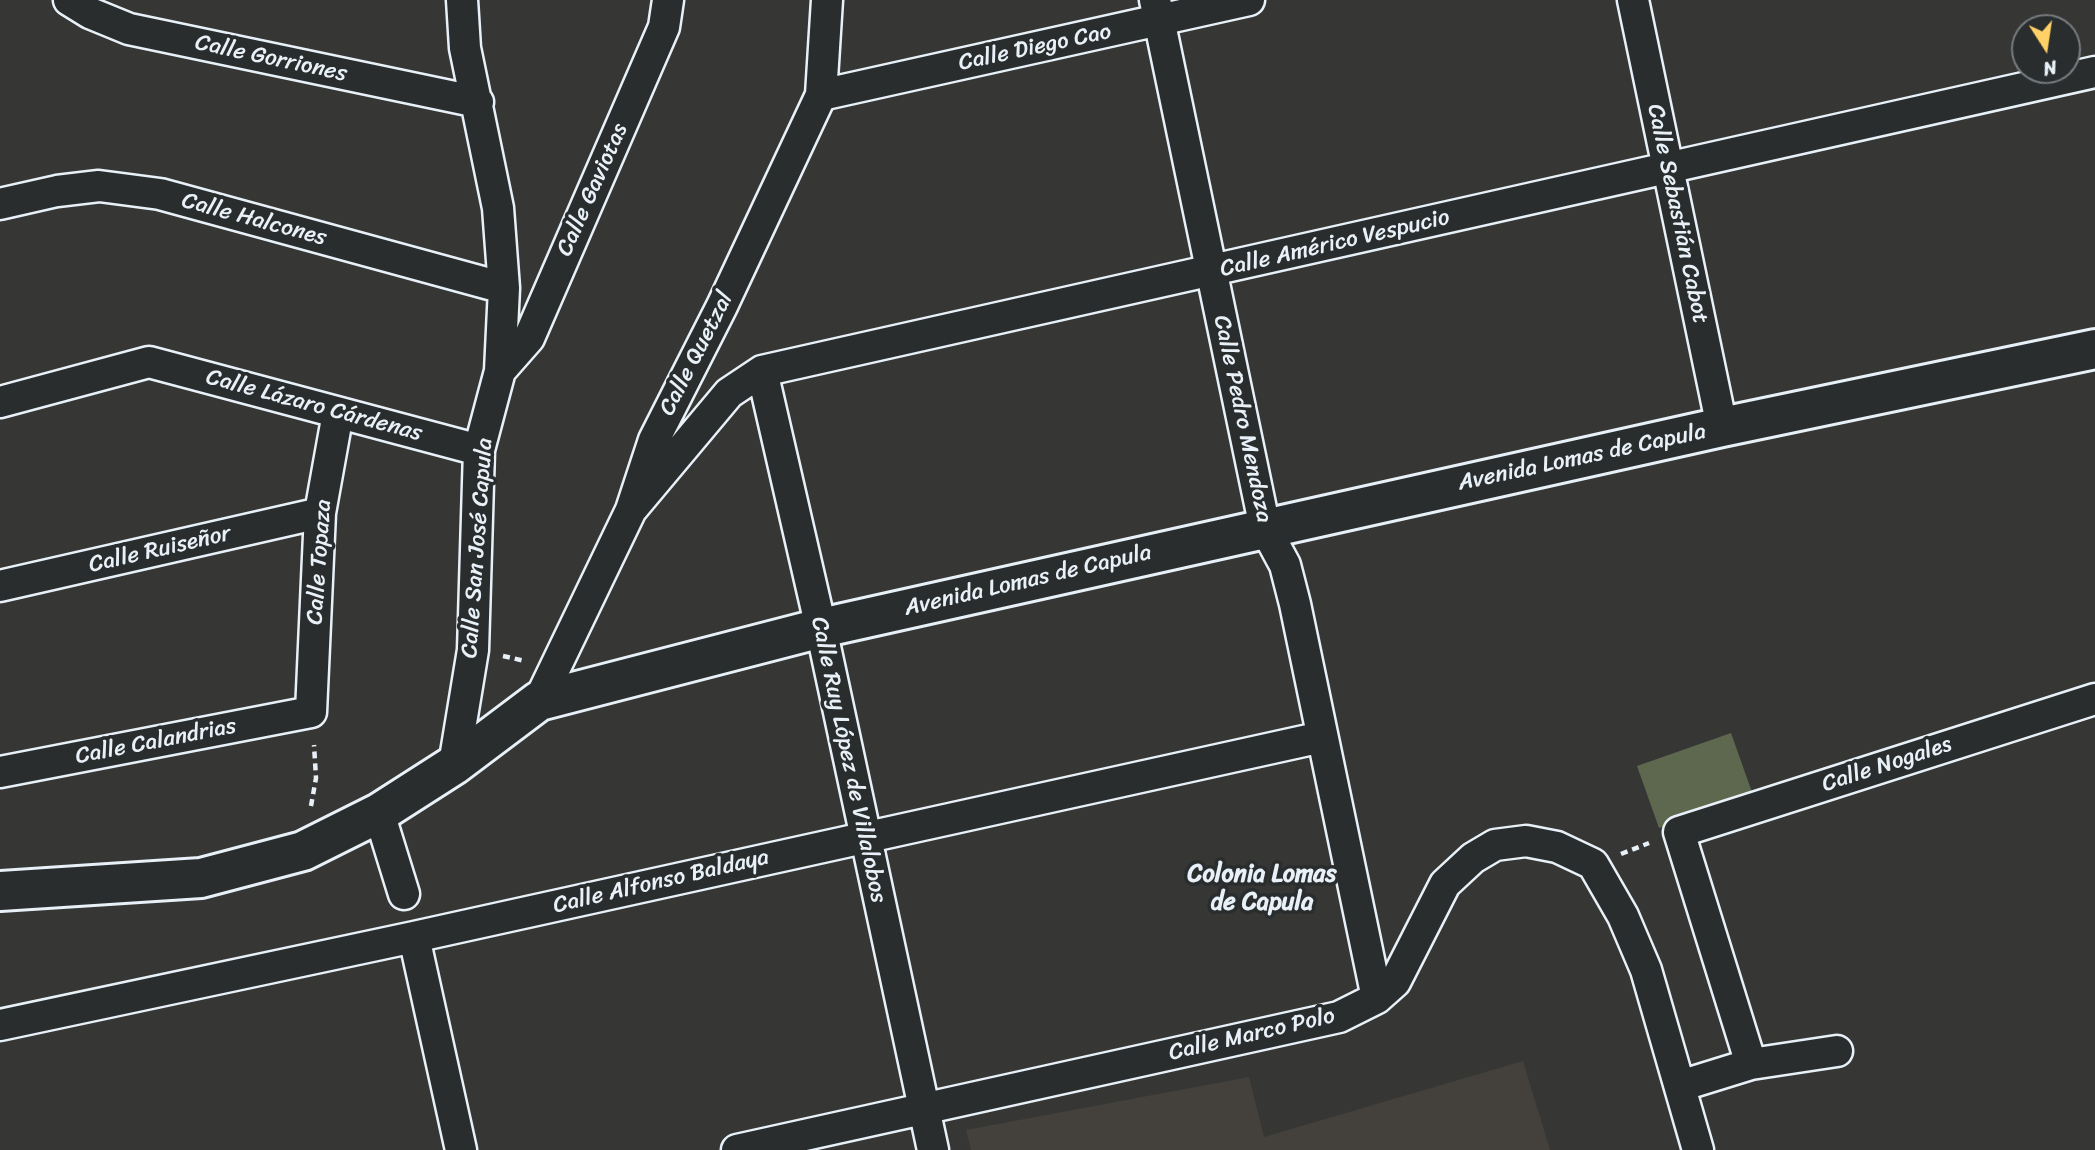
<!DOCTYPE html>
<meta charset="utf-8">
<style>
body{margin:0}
#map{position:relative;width:2095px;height:1150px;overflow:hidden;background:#363634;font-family:Sriracha,sans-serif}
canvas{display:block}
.north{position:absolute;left:2011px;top:14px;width:70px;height:70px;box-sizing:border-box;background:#2a2d2e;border:2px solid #767b7f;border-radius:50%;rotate:168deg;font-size:19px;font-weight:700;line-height:28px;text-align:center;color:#e8f1f8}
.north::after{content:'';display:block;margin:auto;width:24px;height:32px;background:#ffd166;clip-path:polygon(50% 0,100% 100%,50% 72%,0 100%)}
</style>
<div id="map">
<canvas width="2095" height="1150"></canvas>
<div class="north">N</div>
</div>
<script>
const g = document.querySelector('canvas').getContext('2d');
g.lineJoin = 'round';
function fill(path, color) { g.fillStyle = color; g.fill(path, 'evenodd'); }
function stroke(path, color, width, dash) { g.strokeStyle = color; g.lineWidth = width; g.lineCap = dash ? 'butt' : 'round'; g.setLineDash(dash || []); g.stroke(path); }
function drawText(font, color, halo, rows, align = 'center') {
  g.font = font + ' Sriracha,sans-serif'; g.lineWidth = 7; g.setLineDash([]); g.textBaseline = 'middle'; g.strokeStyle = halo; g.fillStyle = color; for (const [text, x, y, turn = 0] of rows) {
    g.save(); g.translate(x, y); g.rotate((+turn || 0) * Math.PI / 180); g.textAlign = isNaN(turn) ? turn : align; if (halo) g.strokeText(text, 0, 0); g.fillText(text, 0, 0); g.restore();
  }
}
const built = new Path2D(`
 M1523 1061 1550 1150H971L966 1130 1249 1077 1264 1137Z`);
const green = new Path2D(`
 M1731 733 1753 795 1659 828 1637 766Z`);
const path = new Path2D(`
 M503 656 525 661
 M311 806 316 778 314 745
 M1621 854 1649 843`);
const street = new Path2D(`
 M69 0 90 13 129 29 478 102
 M1155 0 1265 528 1285 565 1295 604 1377 998
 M1633 0 1722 427
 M821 95 1249 0
 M0 204 57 191 99 186 160 194 504 288
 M500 371 529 338 664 27 668 0
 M762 371 821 628 933 1150
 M0 402 149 362 479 450
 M631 510 729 393 762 371 2095 72
 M0 586 320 513
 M539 701 631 510 654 440 722 306 821 95 827 0
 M454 765 473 650 479 450 500 371 504 288 498 208 465 48 462 0
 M0 772 311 712 320 513 338 413
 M379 813 404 894
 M414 937 461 1150
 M0 1025 414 937 1322 737
 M1751 1064 1679 832 2095 699
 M1680 1086 1751 1064 1837 1051
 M737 1150 1339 1017 1377 998 1395 982 1445 884 1473 858 1495 845 1526 841 1557 847 1593 864 1623 916 1646 970 1698 1150`);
const secondary = new Path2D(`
 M0 891 201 878 303 851 379 813 454 765 539 701 821 628 1722 427 2095 349`);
const streetNames = [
 ["Calle Diego Cao",1035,48,-12],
 ["Calle Gorriones",271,59,12],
 ["Calle Gaviotas",593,190,-66],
 ["Calle Sebastián Cabot",1677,214,78],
 ["Calle Halcones",254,220,15],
 ["Calle Américo Vespucio",1335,244,-13],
 ["Calle Quetzal",697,354,-63],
 ["Calle Lázaro Cárdenas",314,406,15],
 ["Calle Pedro Mendoza",1242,419,78],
 ["Avenida Lomas de Capula",1582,458,-12],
 ["Calle San José Capula",478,548,-86],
 ["Calle Ruiseñor",160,550,-13],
 ["Calle Topaza",320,562,-86],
 ["Avenida Lomas de Capula",1028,581,-13],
 ["Calle Calandrias",156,742,-11],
 ["Calle Ruy López de Villalobos",848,760,78],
 ["Calle Nogales",1887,765,-18],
 ["Calle Alfonso Baldaya",661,882,-13],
 ["Calle Marco Polo",1252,1035,-13]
];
const neighbourhoodNames = [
 ["Colonia Lomas",1262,875],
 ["de Capula",1262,903]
];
fill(built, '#44413c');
fill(green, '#5e684f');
stroke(street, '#e8f1f8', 35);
stroke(secondary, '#e8f1f8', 44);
stroke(path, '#e8f1f8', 4.5, [7, 5]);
stroke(street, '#2a2d2e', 30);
stroke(secondary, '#2a2d2e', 38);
drawText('23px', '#e8f1f8', '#2a2d2e', streetNames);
drawText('bold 24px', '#e8f1f8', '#2a2d2e', neighbourhoodNames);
</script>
